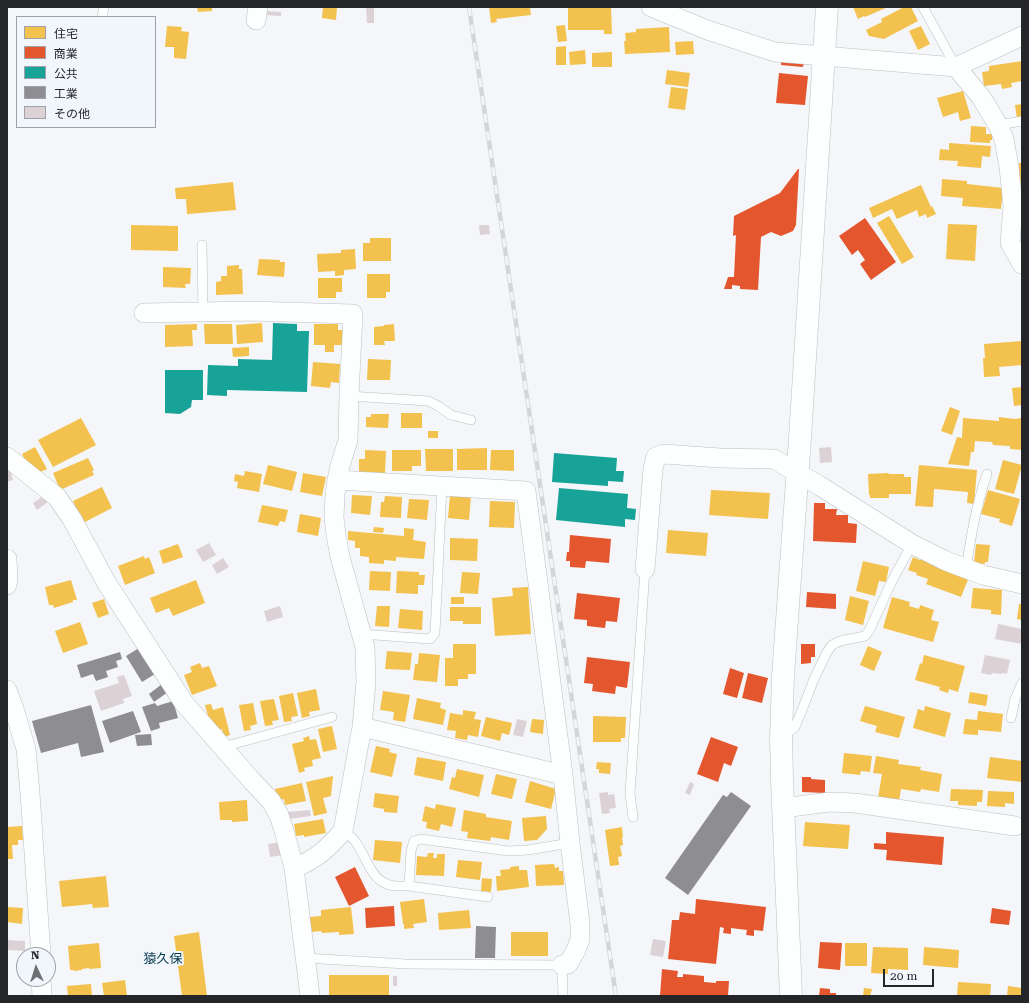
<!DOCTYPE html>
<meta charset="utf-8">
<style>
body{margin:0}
#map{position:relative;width:1029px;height:1003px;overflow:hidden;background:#f4f6f9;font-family:"Roboto Serif","Noto Sans JP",serif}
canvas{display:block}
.frame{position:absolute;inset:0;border:8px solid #252629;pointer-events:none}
.legend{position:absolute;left:16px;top:16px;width:140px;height:112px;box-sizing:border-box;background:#f1f5fc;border:1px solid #9fa2a8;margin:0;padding:5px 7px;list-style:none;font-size:12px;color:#252629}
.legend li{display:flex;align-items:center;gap:8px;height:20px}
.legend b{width:20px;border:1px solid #9fa2a8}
.north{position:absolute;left:16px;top:947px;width:40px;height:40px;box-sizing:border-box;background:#f1f5fc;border:1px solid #9fa2a8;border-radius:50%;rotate:356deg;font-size:11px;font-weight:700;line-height:16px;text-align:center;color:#252629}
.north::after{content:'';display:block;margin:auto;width:14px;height:18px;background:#6d6f72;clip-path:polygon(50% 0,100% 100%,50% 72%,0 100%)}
.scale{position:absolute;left:883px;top:969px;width:51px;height:18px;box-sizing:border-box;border:2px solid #252629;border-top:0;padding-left:5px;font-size:12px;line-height:14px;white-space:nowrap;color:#252629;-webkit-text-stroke:3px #f1f5fc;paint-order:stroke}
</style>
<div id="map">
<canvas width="1029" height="1003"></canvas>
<div class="frame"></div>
<ul class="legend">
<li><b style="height:11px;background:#f2c14e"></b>住宅</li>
<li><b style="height:11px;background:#e4572e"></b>商業</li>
<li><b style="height:11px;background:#17a398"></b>公共</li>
<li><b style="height:11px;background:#8d8d92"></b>工業</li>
<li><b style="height:11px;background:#dcd2d6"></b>その他</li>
</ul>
<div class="north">N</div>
<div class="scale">20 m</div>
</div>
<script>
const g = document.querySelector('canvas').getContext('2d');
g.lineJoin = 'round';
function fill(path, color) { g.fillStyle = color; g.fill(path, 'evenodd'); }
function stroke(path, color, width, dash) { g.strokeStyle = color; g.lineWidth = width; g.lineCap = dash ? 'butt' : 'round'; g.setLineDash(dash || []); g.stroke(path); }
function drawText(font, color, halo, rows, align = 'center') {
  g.font = font + ' "Roboto Serif","Noto Sans JP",serif'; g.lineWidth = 4; g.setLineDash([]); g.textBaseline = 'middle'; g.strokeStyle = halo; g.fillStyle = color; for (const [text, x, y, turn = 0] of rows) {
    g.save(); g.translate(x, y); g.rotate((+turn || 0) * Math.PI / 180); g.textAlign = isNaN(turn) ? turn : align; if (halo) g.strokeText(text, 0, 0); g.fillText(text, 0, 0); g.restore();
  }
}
const homes = new Path2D(`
 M197 7H212V11L198 12Z
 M323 7H337L336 20 322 18Z
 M489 7H530L531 15 496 19 497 22 491 23Z
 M568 7H611L612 34H604V30H568Z
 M853 7H888L865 17 864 16 858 19Z
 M904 7H911L918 21 884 39 869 36 866 30 882 22 881 19Z
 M565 25 567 41 558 42 556 26Z
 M167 26 182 27 181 31 189 32 186 59 174 58V47H165Z
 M921 26 930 44 918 50 909 31Z
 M669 27 670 52 625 54 624 41H626L625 33 636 32V29Z
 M693 41 694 54 676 55 675 42Z
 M566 46V65H556V47Z
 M585 50 586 64 570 65 569 52Z
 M612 52V67H592V53Z
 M1022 61V81L1011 83 1012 87 1002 89 1001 84 984 86 982 72 989 71V66Z
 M667 70 690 73 688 87 665 84Z
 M671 87 688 89 685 110 668 108Z
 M963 91 971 118 960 121 958 112 943 117 937 98Z
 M1022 104V118L1017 119 1015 105Z
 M971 126 986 127V134H993L992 140H990V143L970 142Z
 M949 143 991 146 990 157 982 156 981 168 957 166 958 161 939 160 940 149 949 150Z
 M1019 163H1022V182L1017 181Z
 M942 179 967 181V184L1003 188 1001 209 962 206 963 198 941 196Z
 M233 182 236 210 187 214 186 199H176L175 188Z
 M921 185 931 207 932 206 936 214 927 218 926 214 919 217 917 210 897 219 892 209 873 218 869 208Z
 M889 216 914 257 902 264 877 223Z
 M948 224 977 225 975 261 946 259Z
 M131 225 178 226V251L131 250Z
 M370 238H391V261H363V243H370Z
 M355 249 356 269 344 270V275L335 276V271L318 272 317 254 341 253V250Z
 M259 259 280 260V262H285L284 277 257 275Z
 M239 265V269H242L243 294 216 295V282L221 281V276H227V266Z
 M163 267 191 268 190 284H185L186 288 163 287Z
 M367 274H390V292H386V298H367Z
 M318 278H342V292H336V298H318Z
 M262 323 263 342 237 344 236 325Z
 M197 324V330H192L193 346 165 347V325Z
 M204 324H232L233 344H205Z
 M314 324H338V330H343V345H334V352H325V345H314Z
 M394 324 395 341H384L385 345H374V327L384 326V325Z
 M1022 341V365L999 367 1000 376 984 377 983 358H985L984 344Z
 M249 347V356L233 357 232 348Z
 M368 359 391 360 390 380H367Z
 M313 362 340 364 339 383 331 382 330 388 311 386Z
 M1022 387V405L1014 406 1012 388Z
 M950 407 960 411 952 435 941 431Z
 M401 413H422V428H401Z
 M371 414H389L388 428 366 427V417H371Z
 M999 417 1015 419 1022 418V450L1010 449V446L993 445 992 442 975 441 974 452H971L969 466 948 464 957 437 962 438 963 418 999 421Z
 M81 418 96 445 53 467 38 440Z
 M428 431H438V438H428Z
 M35 447 47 469 36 474 30 470 22 454Z
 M487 448V470H457V449Z
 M425 449H453V471H426Z
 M365 450 386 451 385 473 359 472V459H365Z
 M392 450H421V466H412V471H392Z
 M491 450H514V471L490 470Z
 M88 458 94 470 92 471 94 475 60 490 53 473Z
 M1003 460 1022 465 1014 494 995 489Z
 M268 465 297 472 292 491 263 484Z
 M919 465 977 470 974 504 967 503 968 492 934 489 933 507 915 506Z
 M245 471 262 474 259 492 237 488 238 482 234 481 235 474 244 476Z
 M303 473 326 477 322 496 300 492Z
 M888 473 889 474H904V477H911V494H889V498H870V495H869L868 474Z
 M102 487 112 508 83 523 73 501Z
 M711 490 770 493 768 519 709 515Z
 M988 490 1020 499 1012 526 999 522 1000 519 981 514Z
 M352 495 372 496 370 515 351 513Z
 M450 495 471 496 469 520 448 518Z
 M385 496 402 497 401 518 380 517 381 502H384Z
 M409 499 429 500 427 520 407 518Z
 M490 501 515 502 514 528 489 527Z
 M262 505 288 510 285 522 280 521 278 526 258 522Z
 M300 514 321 518 318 536 297 532Z
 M374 527 384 528 383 533 373 532Z
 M404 528 414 529 413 540 426 542 424 559 396 557V561L384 560V564L369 563V557L360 556V548H355V541L348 540V531L404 536Z
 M668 530 708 533 706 556 666 553Z
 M450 538 478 539 477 561 450 560Z
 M178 544 183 557 163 564 159 551Z
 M976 544 990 545 988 562H985V564L974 563Z
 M144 556 145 559 149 557 155 573 125 585 118 566Z
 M913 557 920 560 921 559 969 577 961 597 926 584 928 579 916 575 917 573 908 570Z
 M863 561 889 567 886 582 879 581 875 596 856 591Z
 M370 571 391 572 390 591 369 590Z
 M397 571 419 572V575H425L424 585H418V594L396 593Z
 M462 572 480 573 478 594 460 593Z
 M71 580 77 600H73V602L54 608 53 605H49L45 587Z
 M196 580 205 603 173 616 169 608 156 613 150 598Z
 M528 587 531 634 495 636 492 598 513 596 512 588Z
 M973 588 1002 590 1001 615 991 614V610L971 608Z
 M850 596 869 601 863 625 845 620Z
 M451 597H464V604H451Z
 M892 597 910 602 909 606 919 609 920 605 934 610 931 620 939 622 933 642 883 628Z
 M104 599 109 614 98 618 92 603Z
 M1019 604H1022V620L1017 619Z
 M377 606H390L389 627 375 626Z
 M450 607H481V624H463V621H450Z
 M400 609 423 611 422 630 398 628Z
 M80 622 88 644 63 653 55 631Z
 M453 644H476V674H468V679H458V686H445V658H453Z
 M868 646 882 652 874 671 860 665Z
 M387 651 412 653 410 670 385 669Z
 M419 653 440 655 437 682 413 680 415 664H418Z
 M924 655 965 666 958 692 949 689 948 693 939 690 940 687 915 680 920 663 922 664Z
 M200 663 202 668 209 666 217 686 192 695 184 675 192 672 190 667Z
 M316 689 320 710 309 712 310 716 302 718 297 693Z
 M383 691 410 695 405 722 393 720 394 712 380 710Z
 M970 692 988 695 986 706 968 703Z
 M293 693 298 716 291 717 292 721 284 722 279 696Z
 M417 698 441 703 440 708 446 710 443 725 413 719Z
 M274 699 279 720 272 721 273 725 265 726 260 701Z
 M253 703 257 724 250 726 251 730 244 731 239 705Z
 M211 704 213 710 223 707 230 735 224 737 222 729 218 731 216 725 211 727 205 705Z
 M865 706 905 717 899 738 875 732 877 726 860 721Z
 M925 706 951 713 945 737 913 728 918 709 924 711Z
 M463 710 476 712 474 719 481 720 478 737 468 735 467 740 455 738 456 731 447 730 450 713 463 715Z
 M978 711 1003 714 1001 732 978 730V735L963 734 965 719 977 720Z
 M593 716 626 717 625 738H621V742H593Z
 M486 717 512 723 509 735 502 733 500 741 481 736Z
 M532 719 544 720 543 734 530 732Z
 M332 726 337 749 323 752 318 729Z
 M309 736 310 740 316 739 321 758 312 760 313 766 304 768 305 771 299 773 292 744 304 741 303 738Z
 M376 746 390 749 389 752 397 754 392 777 370 772Z
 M844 753 872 756 870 772 861 771 860 775 842 773Z
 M876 756 899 760 898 764 921 767 920 770 942 774 939 792 921 789 920 792 901 789 899 801 878 798 882 774 873 773Z
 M417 757 446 762 443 781 414 775Z
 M990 757 1022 761V782L987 778Z
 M597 762 611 763 610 774 599 773V769H596Z
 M457 769 484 775 479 797 449 789 452 777 455 778Z
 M496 774 517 779 512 799 491 794Z
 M333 776 331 796 323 798 327 813 314 816 306 782Z
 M530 781 556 789 551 809 525 802Z
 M302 783 306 801 285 805 284 799 277 801 275 789Z
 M951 789 983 790 982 802H977V806L958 805V801H950Z
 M988 791 1014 792V804L1005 803V807L987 806Z
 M375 793 399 796 397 813 384 812V809L373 807Z
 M247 800 248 821 232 822V820H220L219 802Z
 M436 804 456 808 452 827 441 824 439 831 426 828 427 822 422 821 425 806 435 809Z
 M464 810 486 814V817L512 821 509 840 491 837 490 841 467 838 468 832 461 831Z
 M546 816 547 829 537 840 524 841 522 818Z
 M323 819 326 833 304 837V835L296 836 294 824Z
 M805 822 850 825 848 849 803 846Z
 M22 826 23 840H18V845H12L13 859H7V827Z
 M622 827 623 837H622L623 845 620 846 622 856 618 857 619 865 610 866 605 830Z
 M375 840 402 842 400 863 373 860Z
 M428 853H434L433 858H437V854H445L444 876 416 875 417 856 427 857Z
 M458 860 482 862 480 880 456 877Z
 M554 864 555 868 559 867V871H563L564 885 536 886 535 865Z
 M519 866V870H527L529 887 497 891 496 876H501L500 870 510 869V867Z
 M106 876 109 907 93 908 92 904 62 907 59 881Z
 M482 878 492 879 491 892 481 891Z
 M424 899 427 922 413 924 414 928 404 929V924H403L400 902Z
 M7 907 23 908 22 924 7 922Z
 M351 907 354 934 339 935V932L322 933 321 931 311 932 309 917 321 916V910Z
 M469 910 471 928 439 930 438 913Z
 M199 932 207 996H182L174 936Z
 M511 932H548V956H511Z
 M99 943 101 968 89 969V968L82 969V970L74 971V970H70L68 946Z
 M845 943H867V966H845Z
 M873 947 908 948V970L888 969V974L871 973Z
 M924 947 959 950 958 968 923 965Z
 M329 975H389V996H329Z
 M125 980 127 996H104L102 983Z
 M958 982 991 984 990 996H957Z
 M91 984 92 996H68L67 986Z
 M1008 986 1022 988V996H1007Z
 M864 988 872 989 870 996H863Z`);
const shops = new Path2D(`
 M781 60 804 62 803 67 781 65Z
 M779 73 808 76 805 105 776 103Z
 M798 169H799L796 225 793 231 781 236 771 232 761 237 758 290 740 289V286L732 285V289H724L728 277H734L736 235 733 236 734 216 780 193Z
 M865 218 896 262 871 280 860 264 865 260 858 250 852 255 839 236Z
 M814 503H825V509H837L836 515H848V523L857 524 856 543 813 541Z
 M570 535 611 539 609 563 586 561 585 568 570 567V561H566L567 552H569Z
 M807 592 836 594V609L806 607Z
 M577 593 620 598 617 622 606 621 605 628 587 626V620L574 619Z
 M801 644H815V657H811V663L801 664Z
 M587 657 630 662 627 688 616 686 615 694 592 691 593 684 584 683Z
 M730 668 744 673 737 698 723 694Z
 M748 673 768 678 762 703 742 698Z
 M711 737 738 747 731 766 724 763 718 782 697 774Z
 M802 777H811V779L825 780V793L802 792Z
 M886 832 944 837 942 865 886 860 887 850 874 849V843L886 844Z
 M355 867 369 896 349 906 335 877Z
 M696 899 766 907 763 931 754 930V936L746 935 747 930 731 928V934L723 933 724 928 720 927 716 964 668 959 672 920H679L680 912 695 914Z
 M394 906 395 926 366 928 365 908Z
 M992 908 1011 911 1009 925 990 923Z
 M820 942 842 943 840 970 818 968Z
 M662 969 678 971 677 977H683V974L704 976V982L716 983V981H729L728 996H660Z
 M820 988 830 989V993H836V996H819Z`);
const public = new Path2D(`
 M273 323 297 324V331H309L307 392 227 390V396L207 395 208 365 238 366V359L272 360Z
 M165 370H203V400H192L191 407 180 414 165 413Z
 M554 453 617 458 616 471H624L623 482 608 481V486L552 482Z
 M559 488 628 494 627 508 636 509 635 520 625 519V527L556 520Z`);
const industry = new Path2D(`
 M139 648 155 674 142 682 126 656Z
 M120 652 122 659 116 661 118 667 106 671 108 677 96 681 93 674 81 678 77 665Z
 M162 684 168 692 154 702 149 694Z
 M173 701 178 718 159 723 160 728 151 731 142 707 155 703 157 706Z
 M91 705 104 752 81 757 78 743 41 753 32 721Z
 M133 711 141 732 110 743 102 721Z
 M151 734 152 745 137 746 135 735Z
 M731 792 751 806 688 895 665 878 723 795 727 797Z
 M476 926 496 927 495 958H475Z`);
const building = new Path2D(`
 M366 7H374V23H367Z
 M265 11 281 12V16L265 15Z
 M479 225H489L490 234 480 235Z
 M831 447 832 462 820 463 819 448Z
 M7 466H9L13 480 7 482Z
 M43 496 48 502 37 510 33 503Z
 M209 543 216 555 203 562 196 550Z
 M223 558 229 567 217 574 212 565Z
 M280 606 283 617 267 622 264 611Z
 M998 624 1022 629V644L995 639Z
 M985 655 1010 660 1007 674 1002 673 1001 674 992 673 991 675 981 673Z
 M124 675 132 696 123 699 124 703 101 711 94 691 119 683 117 677Z
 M517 719 527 721 523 737 513 735Z
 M690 782 694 784 690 795 685 793Z
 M608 792V795L614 794 616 808 609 809 610 813 602 814 599 793Z
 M310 810 311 816 288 819 287 812Z
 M281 842 283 855 270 857 268 844Z
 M653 939 666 941 663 957 650 955Z
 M8 940 25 941V951L8 950Z
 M393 976H397V986H393Z`);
const service = new Path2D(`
 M923 7 956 67
 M102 17 104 7
 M998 125 1022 121
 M202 245 203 312
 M349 396 428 401 438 406 451 415 471 420
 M966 569C971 537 976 505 987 474
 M361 634 430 639 435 633 442 486
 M1011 718 1015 699 1022 683
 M784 736 795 727 804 705 814 679 827 652 832 645 840 641 865 636 869 631 892 581 912 544
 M223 747 332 717
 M633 817 630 793 645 569
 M343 831C347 834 352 837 355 841 365 854 370 878 387 884 393 887 402 886 409 886L411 851 414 841 421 839 508 851 528 850 570 843
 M409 886 488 897
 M305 958 406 964 562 965 563 996`);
const minor = new Path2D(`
 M651 7 710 31 775 52 956 67 1022 36
 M256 20 258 7
 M956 67 981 97 998 125 1004 139 1009 167 1013 207 1010 243 1022 264
 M144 313 250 311 353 314 349 396 348 440 340 466 337 480
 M7 457 57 497 72 519 106 582 184 703 253 782 271 801 279 815 285 834 294 868 310 996
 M7 559 8 579 7 585
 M645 569 653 469 656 457 664 454 720 458 774 459 820 486 912 544 946 561 983 575 1022 584
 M7 690 14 709 26 749 30 793 41 955
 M362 727 563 775
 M783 808 829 802 855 803 1015 826
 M294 868C317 859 327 849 343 831L362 727 366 682 365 647 340 557 336 535 334 517 335 495 337 480 526 491 563 775 570 843 580 924V939L576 950 568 964 562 965
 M41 979 42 996`);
const tertiary = new Path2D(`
 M791 996 782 779 781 738 783 676 800 438 827 7`);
const rail = new Path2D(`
 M469 7 616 996`);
const quarterNames = [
 ["猿久保",163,959]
];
fill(homes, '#f2c14e');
fill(shops, '#e4572e');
fill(public, '#17a398');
fill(industry, '#8d8d92');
fill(building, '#dcd2d6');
stroke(service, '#bcbec0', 10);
stroke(minor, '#bcbec0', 20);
stroke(tertiary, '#bcbec0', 23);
stroke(service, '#fdfefe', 9);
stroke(minor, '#fdfefe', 19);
stroke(tertiary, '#fdfefe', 22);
stroke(rail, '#d4d5d6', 4.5);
stroke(rail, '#f1f5fc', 3, [9]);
drawText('13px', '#04384b', '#f1f5fc', quarterNames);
</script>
